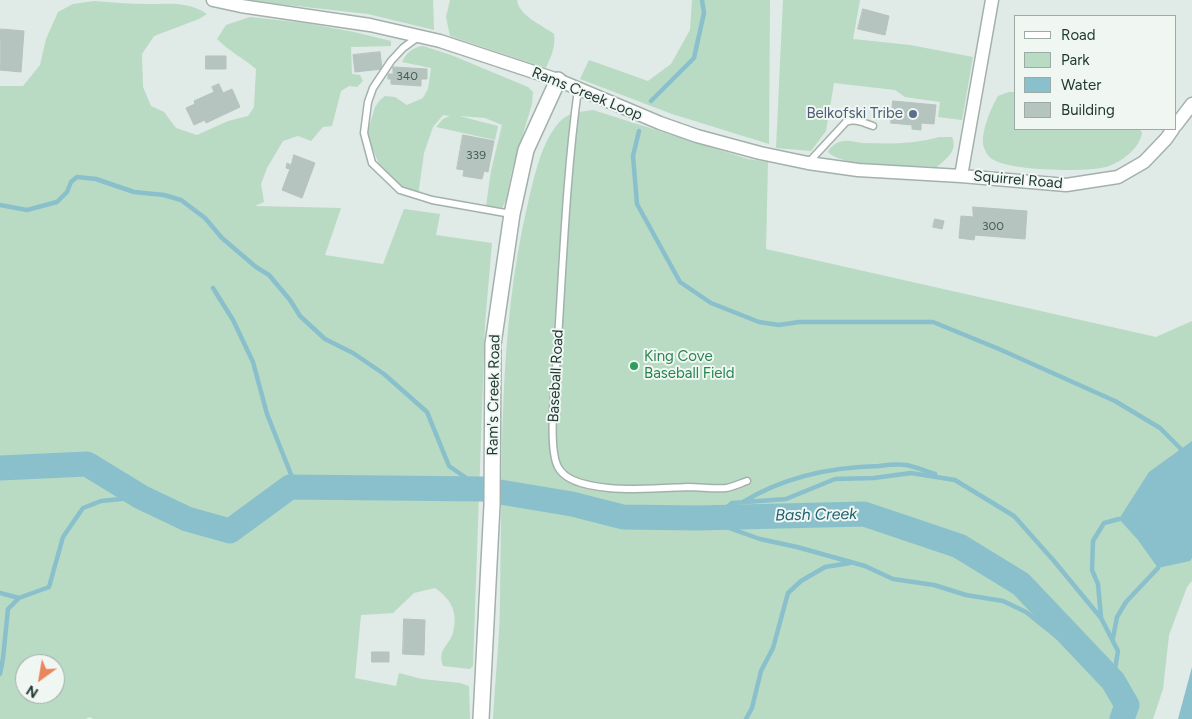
<!DOCTYPE html>
<style>
body{margin:0}
#map{position:relative;width:1192px;height:719px;overflow:hidden;background:#e0eae6;font-family:Figtree,sans-serif}
canvas{display:block}
.legend{position:absolute;left:1014px;top:15px;width:162px;height:115px;box-sizing:border-box;background:#f0f7f3;border:1px solid #9daba6;margin:0;padding:6px 9px;list-style:none;font-size:15px;color:#213933}
.legend li{display:flex;align-items:center;gap:10px;height:25px}
.legend b{width:25px;border:1px solid #9daba6}
.north{position:absolute;left:15px;top:654px;width:50px;height:50px;box-sizing:border-box;background:#f0f7f3;border:1px solid #9daba6;border-radius:50%;rotate:212deg;font-size:14px;font-weight:700;line-height:20px;text-align:center;color:#213933}
.north::after{content:'';display:block;margin:auto;width:18px;height:22px;background:#ea855e;clip-path:polygon(50% 0,100% 100%,50% 72%,0 100%)}
</style>
<div id="map">
<canvas width="1192" height="719"></canvas>
<ul class="legend">
<li><b style="height:6px;background:#fff"></b>Road</li>
<li><b style="height:14px;background:#b9dac3"></b>Park</li>
<li><b style="height:14px;background:#8ac0cc"></b>Water</li>
<li><b style="height:14px;background:#b5c4bf"></b>Building</li>
</ul>
<div class="north">N</div>
</div>
<script>
const g = document.querySelector('canvas').getContext('2d');
g.lineJoin = 'round';
function fill(path, color) { g.fillStyle = color; g.fill(path, 'evenodd'); }
function stroke(path, color, width, dash) { g.strokeStyle = color; g.lineWidth = width; g.lineCap = dash ? 'butt' : 'round'; g.setLineDash(dash || []); g.stroke(path); }
function drawText(font, color, halo, rows, align = 'center') {
  g.font = font + ' Figtree,sans-serif'; g.lineWidth = 4; g.setLineDash([]); g.textBaseline = 'middle'; g.strokeStyle = halo; g.fillStyle = color; for (const [text, x, y, turn = 0] of rows) {
    g.save(); g.translate(x, y); g.rotate((+turn || 0) * Math.PI / 180); g.textAlign = isNaN(turn) ? turn : align; if (halo) g.strokeText(text, 0, 0); g.fillText(text, 0, 0); g.restore();
  }
}
const green = new Path2D(`
 M243 0H433L434 30 368 14Z
 M450 0H517C519 16 542 25 554 34 556 47 551 56 546 68L450 36 446 17Z
 M692 0H770L769 144 672 114 580 79 589 60 648 81 671 64 690 30Z
 M783 0H860L853 39 910 45 973 57 962 120 938 117 940 102 905 97 895 90 834 83 826 131 811 151 776 148Z
 M94 1C111 2 128 4 146 4 167 4 189 1 207 14L199 19 154 36 142 54 143 87 151 106 164 112 176 128 197 135 228 121 248 116 254 107 256 69C243 58 229 51 217 39L226 25 250 17 305 23 354 32 391 41V46L351 47 352 74 360 75 363 81 357 87 349 86 341 91 332 126 323 127 311 141 298 136 283 141 267 168 261 184 264 202 255 206 341 208 325 255 383 264 404 209 440 214 436 235 492 243 485 324 473 666 470 669 443 666C437 649 449 646 453 633 458 612 452 600 435 588L414 593 393 613 361 615 355 678 396 686 399 673 422 679 460 683 469 686 470 719H93L90 717 85 719H0V86H23L40 65 46 39 58 12 73 4ZM25 664H55V694H25Z
 M423 46 451 55 528 87 533 92 532 104 511 174 506 200 501 210 486 206 491 171 502 125 485 118 459 116 498 126 495 140 436 127 443 119 450 116 443 115 433 127 424 153 418 196 405 193 381 168 372 148 368 131 375 107 380 100 385 96 395 97 407 105 423 98 428 89 431 68 402 62C406 53 413 47 423 46Z
 M1009 92H1016V129H1139L1142 132C1140 148 1124 160 1109 166 1091 173 1008 171 992 159 990 158 986 153 985 150 978 137 991 108 998 96Z
 M593 110 748 159 768 162 766 249 1156 337 1192 321V581L1187 587 1169 635 1163 689 1153 719H493C495 679 500 638 500 598 503 467 497 332 528 203 533 182 540 150 552 132 564 113 572 113 593 110Z
 M939 137H952C958 151 947 158 937 167 912 166 845 169 828 152 831 146 836 142 844 141 850 140 857 143 863 143 888 144 915 144 939 137Z`);
const water = new Path2D(`
 M1192 441V558L1190 561 1158 568 1138 540 1119 519 1149 472Z
 M1192 667V719H1178Z`);
const stream = new Path2D(`
 M651 101 694 58 704 13 702 0
 M639 131 633 156 637 204 680 282 711 303 759 322 779 325 799 322H933L999 349 1115 401 1160 428 1181 449
 M0 205 27 210 57 202 67 192 71 182 77 177 96 179 134 192 164 195 181 200 205 218 222 238 256 267 269 275 290 300 300 316 325 339 353 353 384 374 427 412 449 466 482 489
 M213 288 233 320 253 362 267 414 296 487
 M743 502C784 477 831 467 879 466 887 465 897 464 906 465 916 467 925 471 935 474
 M0 593 19 598
 M1101 617 1098 584 1092 570 1093 541 1104 523 1119 519
 M1113 638 1117 617 1126 602 1158 568
 M1100 668 1087 661 1026 612 1003 601 966 595 934 585 893 579 865 566 797 547 760 539 729 528 715 517 732 503 786 499 835 479 874 478 911 473 955 480 1014 516 1054 561 1101 618 1118 651 1113 681
 M0 674 3 658 8 609 19 598 49 587 63 537 83 508 101 501 141 497
 M746 719 752 708 761 671 773 648 788 593 801 581 825 567 850 563`);
const river = new Path2D(`
 M0 468 87 464 141 497 187 519 230 531 290 487 482 489 572 504 623 517 698 518 864 514 959 546 1021 584 1113 681 1127 705 1122 719`);
const building = new Path2D(`
 M863 9 889 16 885 35 858 29Z
 M1 29 24 31 21 72 0 70Z
 M380 52 382 69 355 72 353 55Z
 M206 56H226V69H206Z
 M393 67 427 69V79H421V86L391 84V79H388V74H393Z
 M219 84 223 93 232 89 240 107 206 123 205 120 194 125 186 108 195 104 194 101 214 92 212 87Z
 M893 101 936 105 934 124 921 123V130L912 129V125L891 123Z
 M463 135 494 141 488 172 484 171 482 179 463 176 464 170 457 169Z
 M294 155 315 163 302 198 282 190 290 169 286 168 287 163 291 165Z
 M973 207 1027 211 1025 239 975 235 974 240 959 238 961 216 973 217Z
 M935 219 944 221 942 229 933 227Z
 M404 619 425 620 424 655 403 654Z
 M372 652H389V662H372Z`);
const service = new Path2D(`
 M418 37 403 48 391 61 373 88 368 102 364 133 372 163 400 190 432 200 511 214
 M578 89C566 177 563 265 557 354 556 379 547 446 558 467 573 497 660 488 688 487 701 487 714 489 726 488 733 487 741 483 747 481
 M808 163 846 122C855 118 864 123 873 126`);
const minor = new Path2D(`
 M213 0 241 6 370 25 440 41 558 80 660 123 697 136 760 153 808 163 858 170 961 176 1066 185 1118 177 1144 162 1166 139 1173 129
 M1176 125 1192 104
 M961 176 992 0`);
const tertiary = new Path2D(`
 M481 719 492 505 493 344 512 214 526 150 558 80`);
const markers = [
 [913,114,5,"#5c6f8a"],
 [634,366,5,"#2e9e5b"]
];
const numberNames = [
 ["340",407,76],
 ["339",476,155],
 ["300",993,226]
];
const streetNames = [
 ["Rams Creek Loop",587,94,22],
 ["Squirrel Road",1018,180,5],
 ["Baseball Road",556,376,-87],
 ["Ram's Creek Road",494,395,-89]
];
const serviceNames = [
 ["Belkofski Tribe",903,114]
];
const leisureNames = [
 ["King Cove",644,357],
 ["Baseball Field",644,374]
];
const waterNames = [
 ["Bash Creek",816,515,-1]
];
fill(green, '#b9dac3');
fill(water, '#8ac0cc');
stroke(stream, '#8ac0cc', 4.5);
stroke(river, '#8ac0cc', 25);
fill(building, '#b5c4bf');
stroke(building, '#b3c3bd', 1);
stroke(service, '#a3b1ad', 9);
stroke(minor, '#a3b1ad', 15);
stroke(tertiary, '#a3b1ad', 18);
stroke(service, '#fff', 6);
stroke(minor, '#fff', 12);
stroke(tertiary, '#fff', 15);
for (const [x, y, r, color] of markers) { const dot = new Path2D(); dot.arc(x, y, r, 0, 2 * Math.PI); g.fillStyle = color; g.fill(dot); stroke(dot, '#f0f7f3', 2); }
drawText('12px', '#465c56', null, numberNames);
drawText('15px', '#213933', '#f0f7f3', streetNames);
drawText('15px', '#4e5e75', '#f0f7f3', serviceNames, 'right');
drawText('15px', '#27864d', '#f0f7f3', leisureNames, 'left');
drawText('italic 16px', '#1f6171', '#f0f7f3', waterNames);
</script>
